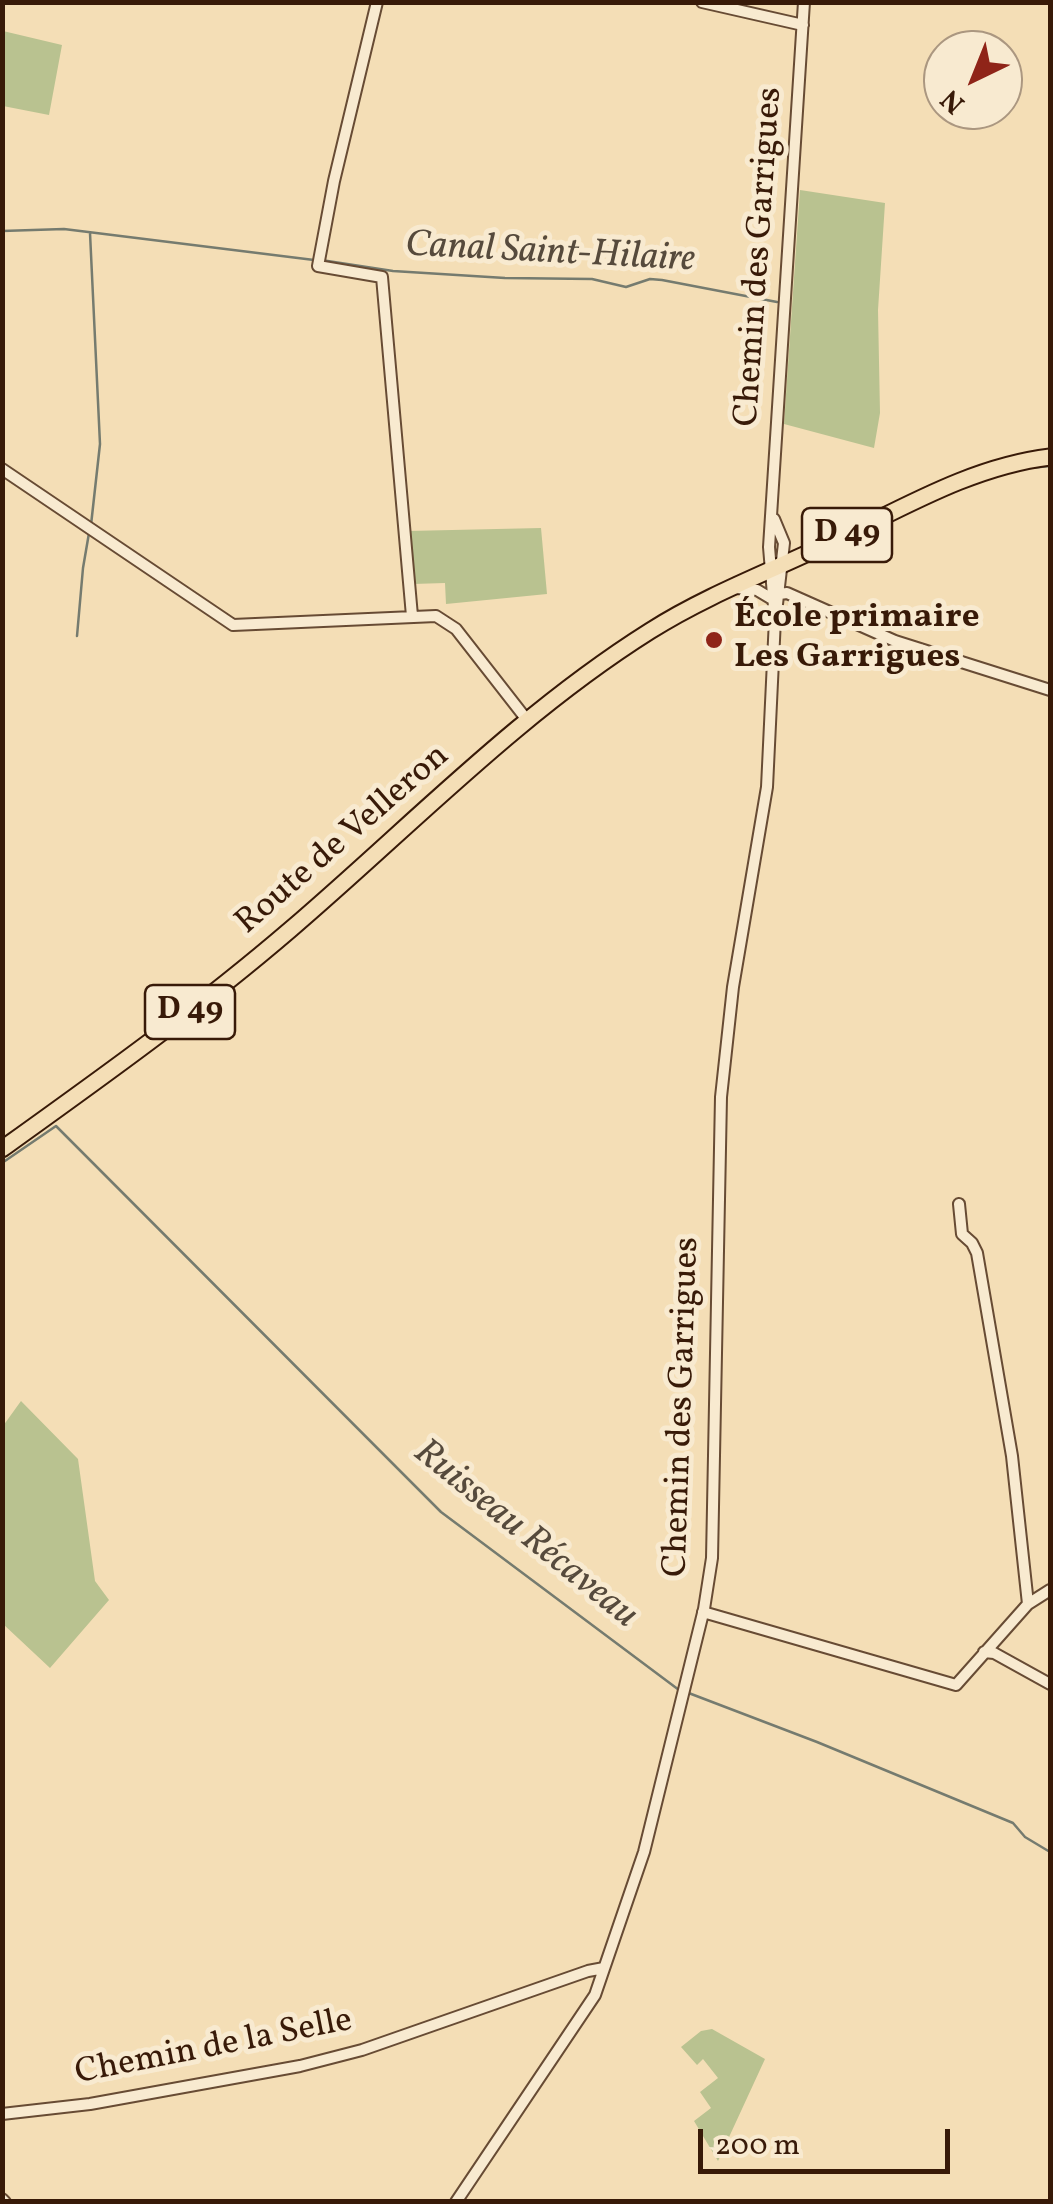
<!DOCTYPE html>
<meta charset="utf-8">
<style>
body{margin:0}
#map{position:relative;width:1053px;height:2204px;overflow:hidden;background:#f4deb6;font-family:Vollkorn,serif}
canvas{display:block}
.frame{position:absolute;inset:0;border:5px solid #381a08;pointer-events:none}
.north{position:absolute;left:923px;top:30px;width:100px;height:100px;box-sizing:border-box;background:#f8ead0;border:2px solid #ab9780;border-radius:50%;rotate:223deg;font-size:28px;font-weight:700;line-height:40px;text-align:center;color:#381a08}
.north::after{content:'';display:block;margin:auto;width:35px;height:45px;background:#8f2418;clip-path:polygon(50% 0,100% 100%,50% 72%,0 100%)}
.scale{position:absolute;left:698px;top:2129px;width:252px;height:45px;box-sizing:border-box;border:5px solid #381a08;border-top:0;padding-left:12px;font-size:30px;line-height:35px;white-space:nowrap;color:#381a08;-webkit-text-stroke:8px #f8ead0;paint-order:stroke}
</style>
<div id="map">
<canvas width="1053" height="2204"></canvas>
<div class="frame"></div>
<div class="north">N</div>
<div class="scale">200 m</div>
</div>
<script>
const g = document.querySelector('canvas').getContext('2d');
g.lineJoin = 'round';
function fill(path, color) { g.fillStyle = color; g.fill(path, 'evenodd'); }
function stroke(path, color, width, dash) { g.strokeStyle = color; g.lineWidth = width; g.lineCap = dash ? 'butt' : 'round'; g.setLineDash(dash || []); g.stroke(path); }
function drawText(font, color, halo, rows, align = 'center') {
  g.font = font + ' Vollkorn,serif'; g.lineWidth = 10; g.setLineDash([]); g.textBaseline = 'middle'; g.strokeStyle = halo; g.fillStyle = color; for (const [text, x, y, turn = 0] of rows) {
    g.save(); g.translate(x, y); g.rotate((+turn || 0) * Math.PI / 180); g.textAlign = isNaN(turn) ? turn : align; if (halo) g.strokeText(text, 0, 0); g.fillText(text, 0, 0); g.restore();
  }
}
const green = new Path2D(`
 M3 31 62 45 49 115 3 106Z
 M800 190 885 203 878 310 880 413 874 448 784 424Z
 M541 528 547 594 446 604 445 583 413 584 408 531Z
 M21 1401 78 1459 95 1581 109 1600 50 1668 3 1624V1426Z
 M712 2029 765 2059 718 2161 694 2121 711 2108 700 2092 718 2078 703 2059 697 2065 681 2047 701 2031Z`);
const stream = new Path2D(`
 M2 231 64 229 314 260
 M90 233 100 444 91 525
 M321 260 393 271 505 278 592 279 626 287 650 279 662 280 777 302
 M1030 468 1050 466
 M77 636 83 568 89 533
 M2 1163 56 1126 441 1512 679 1690
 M686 1692 817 1742 1013 1823 1025 1837 1050 1852`);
const minor = new Path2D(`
 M377 2 334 181 318 266 382 277 412 616
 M702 2 803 25
 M2 469 233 625 436 616 456 629 527 720
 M774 519 784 543 776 613
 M736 588 757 590 772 599
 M772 595 787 593 895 641 1050 690
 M959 1204 962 1234 972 1243 977 1253 1012 1456 1028 1604
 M703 1612 956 1685 1028 1604 1050 1590
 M984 1652 994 1653 1050 1684
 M2 2114 90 2104 300 2066 362 2050 588 1971 604 1968
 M2 2199 5 2202
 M456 2202 595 1995 644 1852 704 1609 712 1558 721 1097 733 987 767 787 775 619 769 547 804 2`);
const primary = new Path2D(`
 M2 1149C101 1078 199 1008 291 929 409 828 518 714 650 631 710 593 777 569 840 538 908 505 975 466 1050 457`);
const markers = [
 [714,640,10,"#8f2418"]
];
const shields = [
 [847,535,90],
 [190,1012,90]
];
const shieldNames = [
 ["D 49",847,535],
 ["D 49",190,1012]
];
const streetNames = [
 ["Chemin des Garrigues",761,257,-86],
 ["Route de Velleron",344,841,-41],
 ["Chemin des Garrigues",684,1407,-88],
 ["Chemin de la Selle",214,2049,-11]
];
const poiNames = [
 ["École primaire",734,620],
 ["Les Garrigues",734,660]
];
const waterNames = [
 ["Canal Saint-Hilaire",550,255,3],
 ["Ruisseau Récaveau",524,1536,39]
];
fill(green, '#b9c290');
stroke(stream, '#757b6f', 2.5);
stroke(minor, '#674b34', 14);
stroke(primary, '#381a08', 19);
stroke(minor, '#f8ead0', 10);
stroke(primary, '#f4deb6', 15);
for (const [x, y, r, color] of markers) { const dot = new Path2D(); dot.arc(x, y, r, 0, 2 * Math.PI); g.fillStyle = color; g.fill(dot); stroke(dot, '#f8ead0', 4); }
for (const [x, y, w] of shields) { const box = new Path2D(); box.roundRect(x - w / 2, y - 27, w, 54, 8); g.fillStyle = '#f8ead0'; g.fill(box); stroke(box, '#381a08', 2.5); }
drawText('bold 32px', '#381a08', null, shieldNames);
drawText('35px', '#381a08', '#f8ead0', streetNames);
drawText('bold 35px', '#381a08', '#f8ead0', poiNames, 'left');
drawText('italic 38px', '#564a3c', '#f8ead0', waterNames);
</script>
